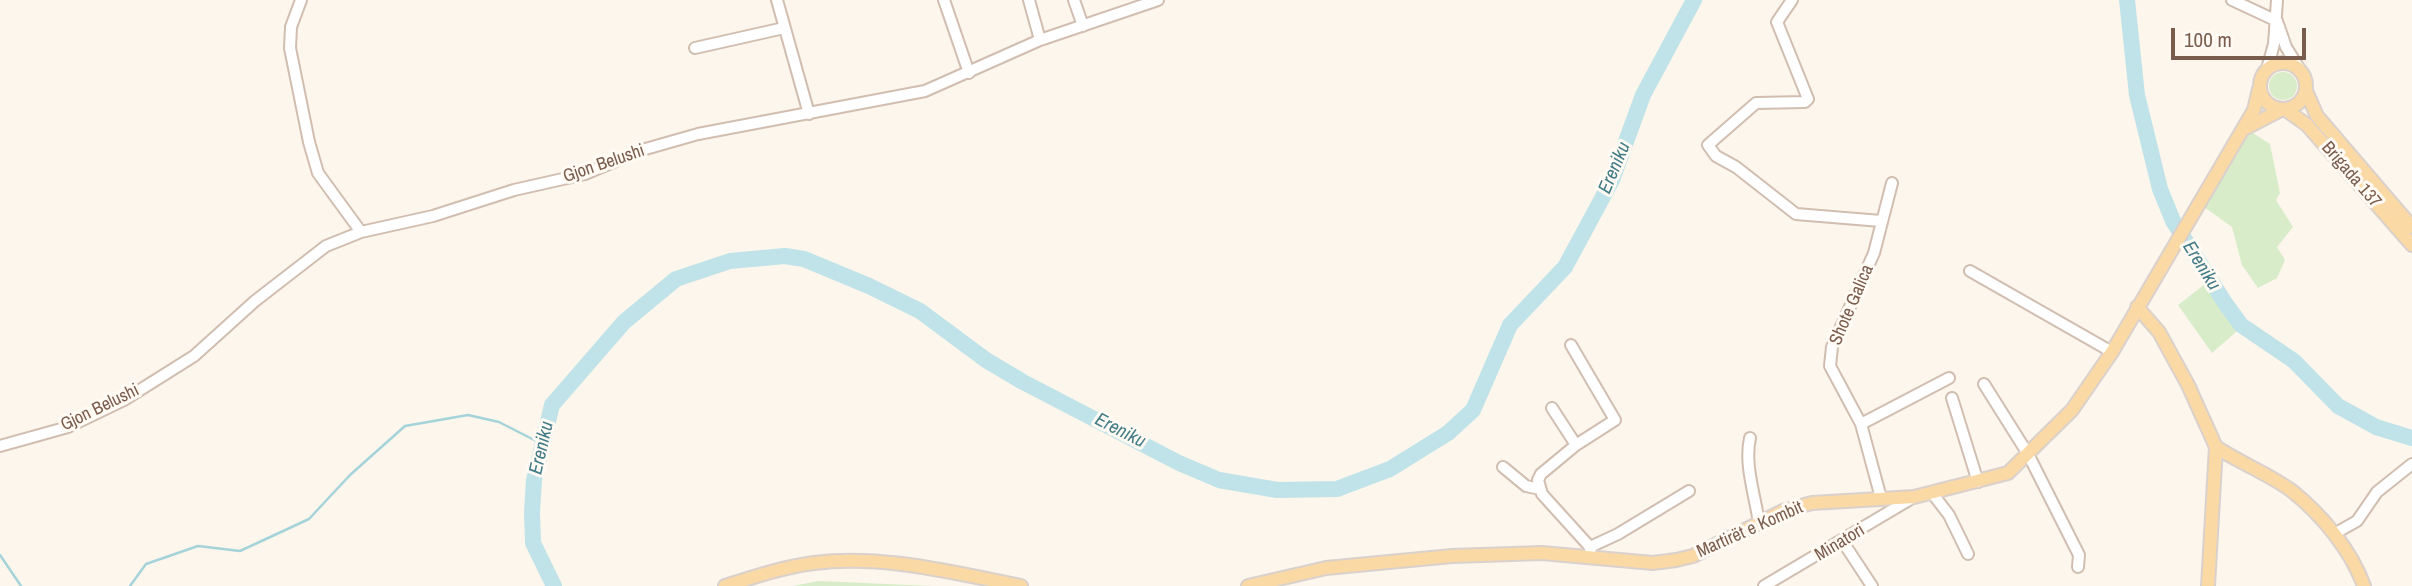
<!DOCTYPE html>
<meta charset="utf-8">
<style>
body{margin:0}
#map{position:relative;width:2412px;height:586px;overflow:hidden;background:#fdf6ec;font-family:"Archivo Narrow",sans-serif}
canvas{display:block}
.scale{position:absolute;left:2171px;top:28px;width:135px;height:32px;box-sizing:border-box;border:4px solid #7a5c4d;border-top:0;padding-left:9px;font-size:21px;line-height:24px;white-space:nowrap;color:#7a5c4d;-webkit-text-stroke:5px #fffaf3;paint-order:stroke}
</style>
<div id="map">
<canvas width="2412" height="586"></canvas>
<div class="scale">100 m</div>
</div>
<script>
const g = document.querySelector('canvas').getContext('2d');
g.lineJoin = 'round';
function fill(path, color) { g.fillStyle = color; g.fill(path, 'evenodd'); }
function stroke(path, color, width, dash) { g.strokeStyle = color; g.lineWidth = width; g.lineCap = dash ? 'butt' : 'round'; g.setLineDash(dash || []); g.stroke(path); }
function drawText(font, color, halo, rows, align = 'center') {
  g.font = font + ' "Archivo Narrow",sans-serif'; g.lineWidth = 6; g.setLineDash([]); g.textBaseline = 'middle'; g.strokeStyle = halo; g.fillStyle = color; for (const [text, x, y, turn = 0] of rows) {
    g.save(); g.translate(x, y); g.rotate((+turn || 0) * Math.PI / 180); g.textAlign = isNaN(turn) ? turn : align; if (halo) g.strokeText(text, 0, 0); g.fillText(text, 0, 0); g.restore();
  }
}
const green = new Path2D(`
 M2269 86a14 14 0 1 1 28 0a14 14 0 1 1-28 0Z
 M2250 131 2270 144 2280 193 2276 200 2293 227 2277 247 2285 260 2277 278 2258 288 2242 265 2232 227 2204 207Z
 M2205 284 2245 324 2212 353 2178 305Z
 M818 581 932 586H793Z`);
const stream = new Path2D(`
 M0 555 21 586
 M130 586 146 564 198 546 240 551 309 519 350 475 405 426 468 415 499 422 544 445`);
const river = new Path2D(`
 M2127 0 2137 95 2160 189 2173 221 2225 303 2241 325 2294 361 2338 406 2376 427 2412 438
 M554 586 533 543 532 512 534 480 552 405 624 322 676 279 730 261 785 256 804 259 869 286 920 311 986 360 1023 382 1179 463 1219 480 1277 490 1337 489 1390 469 1448 433 1473 410 1510 325 1565 267 1612 180 1643 95 1694 0`);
const minor = new Path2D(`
 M301 0 291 27 290 48 309 142 318 173 361 232
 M777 0 809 114
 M944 0 969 73
 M1029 0 1040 40
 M1074 0 1083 26
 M1792 0 1777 22 1808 99 1805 102 1756 103 1708 145 1716 156 1736 167 1796 214 1881 221
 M2232 0 2277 21
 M2278 24 2286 47 2300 70
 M695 48 784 28
 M2267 69 2274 44 2277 0
 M1970 271 2112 352
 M1571 345 1615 420 1576 445 1541 474 1538 480 1542 494 1590 547 1591 558
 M1984 384 2028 454 2079 555 2078 567
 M1952 398 1978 482
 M1552 408 1576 445
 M1861 424 1949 378
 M1750 438C1744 465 1755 495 1759 523
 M0 446 68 427 124 400 194 356 255 301 326 246 361 232 433 216 514 190 585 174 642 150 698 134 925 91 1040 40 1158 0
 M1503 467 1526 486 1540 489
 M1932 493 1949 515 1968 554
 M1881 498 1861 424 1830 366 1832 347 1874 253 1892 183
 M2334 534 2357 521 2377 492 2412 464
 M1843 542 1872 586
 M1590 547 1618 534 1689 491
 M1764 586 1914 497`);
const major = new Path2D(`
 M2260 86a23 23 0 1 1 46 0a23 23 0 1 1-46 0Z
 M2306 91 2317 116 2412 227
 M2286 110 2307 125 2412 245
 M2246 128 2281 110
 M2137 307 2159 332 2188 385 2216 447 2208 586
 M2216 447C2240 463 2269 474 2292 491 2322 515 2351 550 2364 586
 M725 586C754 577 783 567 814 563 882 554 954 573 1021 586
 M1248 586 1326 568 1452 556 1542 553 1653 563 1676 560 1693 556 1783 511 1812 503 1914 497 2008 473 2072 410 2112 352 2254 110 2259 89`);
const streetNames = [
 ["Gjon Belushi",604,164,-19],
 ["Brigada 137",2351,175,49],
 ["Shote Galica",1852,305,-67],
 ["Gjon Belushi",100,408,-26],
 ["Martirët e Kombit",1750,530,-24],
 ["Minatori",1840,543,-31]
];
const waterNames = [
 ["Ereniku",1615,168,-67],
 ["Ereniku",2201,266,58],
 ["Ereniku",1120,431,27],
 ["Ereniku",542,448,-77]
];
fill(green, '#d8ecc9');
stroke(stream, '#a5d3da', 2.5);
stroke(river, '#bfe3e8', 16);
stroke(minor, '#d1beb0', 14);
stroke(major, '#dad1cd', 16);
stroke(minor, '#fff', 10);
stroke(major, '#fbd9a5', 12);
drawText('18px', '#7a5c4d', '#fffaf3', streetNames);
drawText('italic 19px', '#437c86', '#fffaf3', waterNames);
</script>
